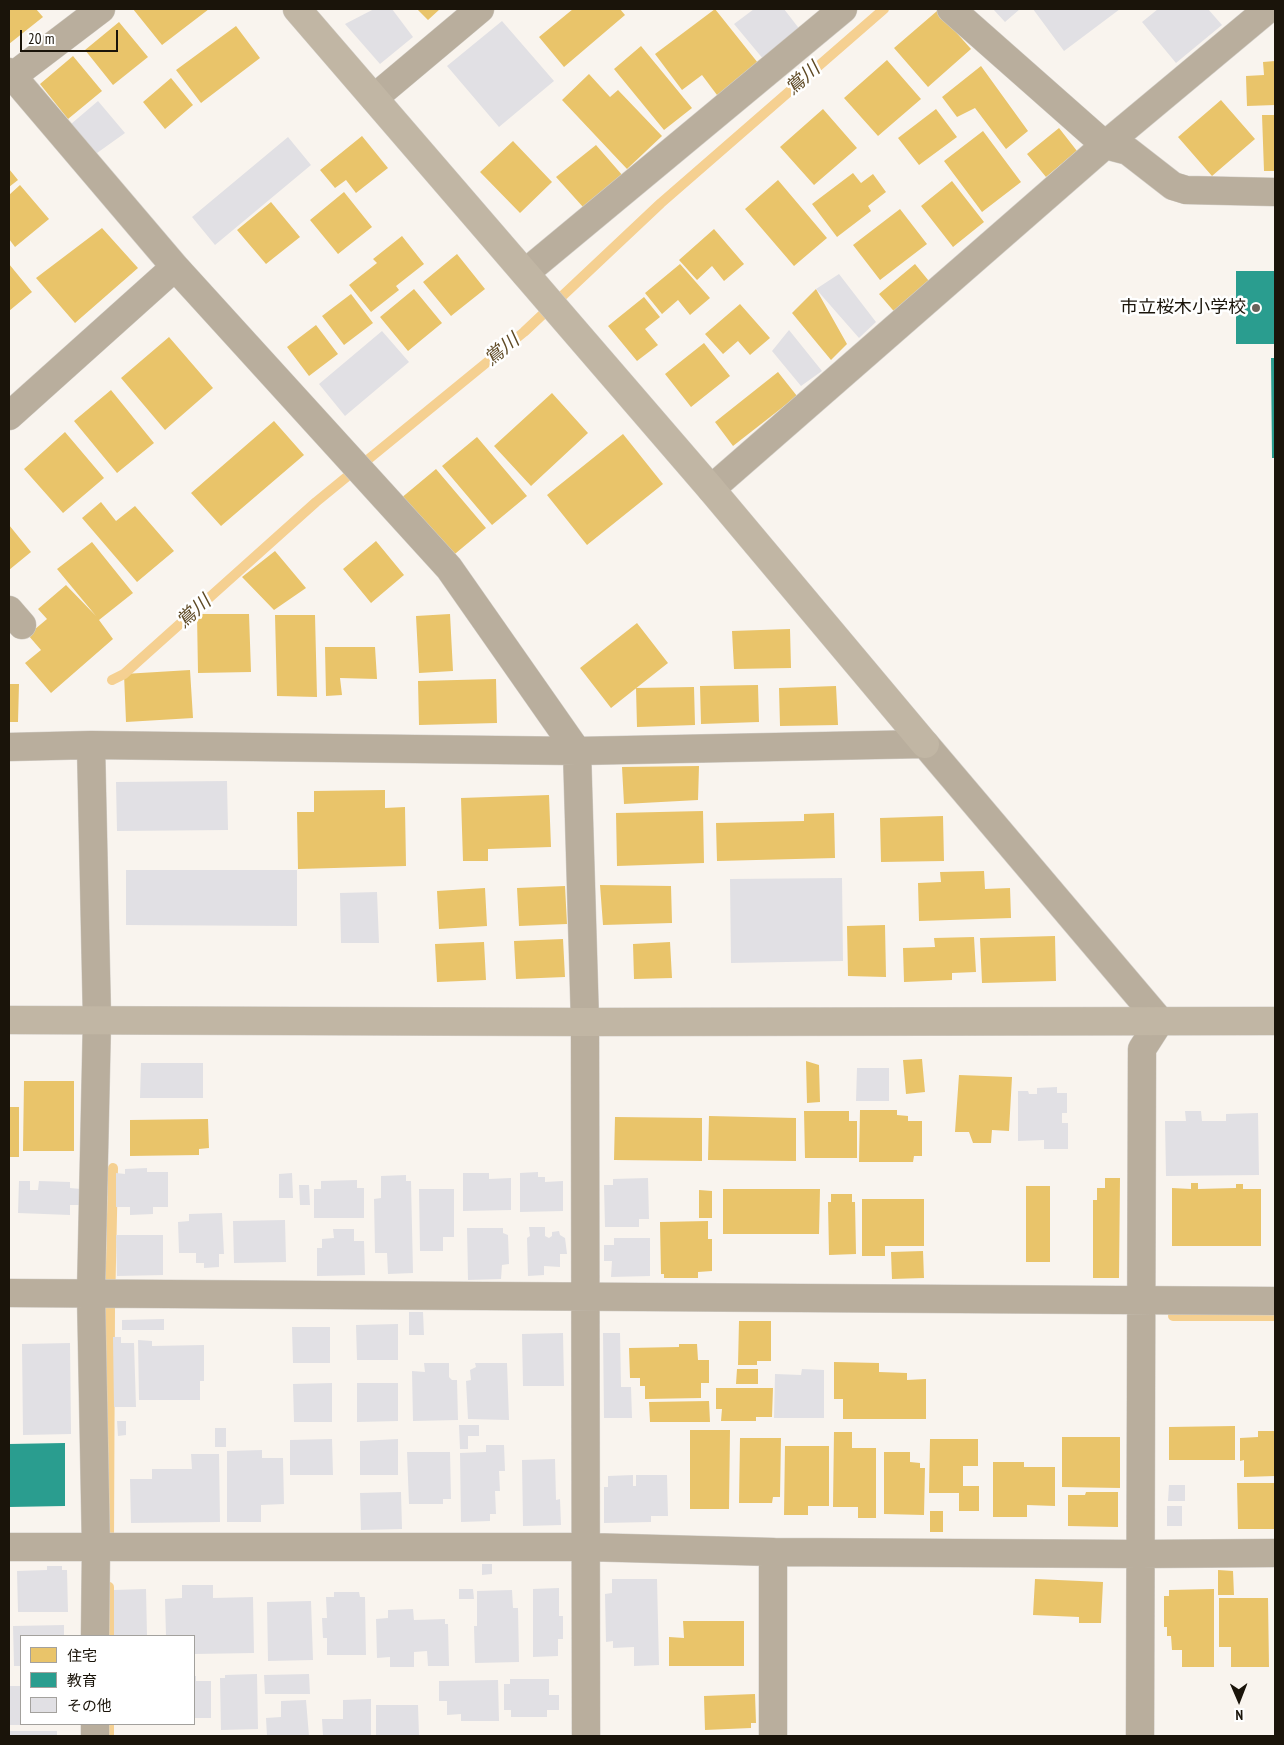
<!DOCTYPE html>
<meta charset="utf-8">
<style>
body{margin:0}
#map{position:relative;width:1284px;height:1745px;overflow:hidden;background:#f9f4ee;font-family:"PT Sans Narrow","Noto Sans JP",sans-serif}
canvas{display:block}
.frame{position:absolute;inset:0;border:10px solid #1a140a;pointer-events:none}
.legend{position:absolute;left:20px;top:1635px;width:175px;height:90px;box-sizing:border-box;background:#fff;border:1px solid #a3a19d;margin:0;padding:6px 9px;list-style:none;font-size:15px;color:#1a140a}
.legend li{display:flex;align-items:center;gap:10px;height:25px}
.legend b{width:25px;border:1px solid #a3a19d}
.north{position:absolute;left:1214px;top:1675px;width:50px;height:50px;-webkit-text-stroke:4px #fff;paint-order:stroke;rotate:179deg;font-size:14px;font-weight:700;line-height:20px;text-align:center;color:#1a140a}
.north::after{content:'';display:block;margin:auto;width:18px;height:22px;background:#1a140a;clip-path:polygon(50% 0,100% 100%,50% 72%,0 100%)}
.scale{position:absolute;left:20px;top:30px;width:98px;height:22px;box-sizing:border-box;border:2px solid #1a140a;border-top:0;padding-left:6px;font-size:15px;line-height:18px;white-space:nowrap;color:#1a140a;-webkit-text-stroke:4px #fff;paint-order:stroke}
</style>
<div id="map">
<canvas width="1284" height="1745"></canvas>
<div class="frame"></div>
<ul class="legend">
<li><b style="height:14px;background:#e9c46a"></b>住宅</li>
<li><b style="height:14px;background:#2a9d8f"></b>教育</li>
<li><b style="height:14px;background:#e1e0e4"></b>その他</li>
</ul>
<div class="north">N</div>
<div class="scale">20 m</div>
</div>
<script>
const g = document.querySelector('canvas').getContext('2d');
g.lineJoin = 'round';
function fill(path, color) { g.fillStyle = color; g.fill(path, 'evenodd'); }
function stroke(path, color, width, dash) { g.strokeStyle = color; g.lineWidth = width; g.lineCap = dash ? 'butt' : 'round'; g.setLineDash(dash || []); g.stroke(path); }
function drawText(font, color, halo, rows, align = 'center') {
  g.font = font + ' "PT Sans Narrow","Noto Sans JP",sans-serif'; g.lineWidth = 5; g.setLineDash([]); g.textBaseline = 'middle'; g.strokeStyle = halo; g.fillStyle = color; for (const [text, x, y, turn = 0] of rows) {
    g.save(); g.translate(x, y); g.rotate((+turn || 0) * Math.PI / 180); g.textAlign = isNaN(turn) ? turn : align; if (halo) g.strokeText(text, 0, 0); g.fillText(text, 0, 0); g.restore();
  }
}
const homes = new Path2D(`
 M9 9H36L43 17 9 44Z
 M133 9H209L162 45Z
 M417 9H440L428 20Z
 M573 9H620L625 15 564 67 539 37Z
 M715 9 762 68 720 99 702 75 682 90 655 54Z
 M937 11 971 49 928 87 894 48Z
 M119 22 148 57 113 85 85 50Z
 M236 26 260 58 201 103 176 70Z
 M641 46 692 108 664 130 614 69Z
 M73 56 102 91 68 119 40 84Z
 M887 60 921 99 878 136 844 98Z
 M1275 61V105L1247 106 1246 76 1264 75 1263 62Z
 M981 66 1028 131 1006 149 975 108 957 117 942 97Z
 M589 74 610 97 618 90 662 136 627 169 562 100Z
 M171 78 193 105 165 129 143 102Z
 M1221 100 1255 139 1212 176 1178 137Z
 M823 109 857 148 814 185 780 147Z
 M936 109 957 137 919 165 898 138Z
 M1262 115H1275V171H1264Z
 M1059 128 1077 151 1046 177 1027 154Z
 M983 131 1021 182 982 212 944 161Z
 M362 136 388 168 356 193 346 180 335 188 320 170Z
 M513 141 552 182 520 213 480 172Z
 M596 145 623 176 583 207 556 177Z
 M9 169 18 180 9 187Z
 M853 173 861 183 873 174 886 192 868 206 871 211 837 237 812 204Z
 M778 180 827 238 794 266 745 209Z
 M952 181 984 222 953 247 921 206Z
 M20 185 49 219 15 247 9 239V195Z
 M344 192 372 227 338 254 310 220Z
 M271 202 300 237 266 264 237 230Z
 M900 209 927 244 880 280 853 245Z
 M102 228 138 268 75 323 36 278Z
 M714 229 744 264 724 281 712 266 697 280 679 260Z
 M402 236 424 264 396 286 399 290 371 312 349 285 377 263 373 259Z
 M457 254 485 289 451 316 423 282Z
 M9 264 32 292 9 311Z
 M680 264 710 298 690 315 678 300 662 314 645 293Z
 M915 264 933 286 898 316 879 294Z
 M414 289 442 323 408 351 380 317Z
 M816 289 847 344 831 360 792 313Z
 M351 294 373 323 344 345 322 316Z
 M644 297 660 317 645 329 658 345 637 361 608 326Z
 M740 304 770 338 750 355 738 341 723 354 705 334Z
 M316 325 338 354 309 376 287 347Z
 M169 337 213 388 165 430 121 378Z
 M704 343 730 376 691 407 665 374Z
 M778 372 797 396 733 446 715 422Z
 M111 390 154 443 117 473 74 421Z
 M552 393 588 433 531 486 494 446Z
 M274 421 304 455 221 526 191 493Z
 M65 432 104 478 63 513 24 469Z
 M623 434 663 484 587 545 547 495Z
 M477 437 527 496 492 525 442 466Z
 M436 469 486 528 450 558 400 499Z
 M101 502 116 521 135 506 174 551 137 582 82 518Z
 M9 525 31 552 9 570Z
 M376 541 404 575 371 603 343 569Z
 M92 542 133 593 99 620 113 639 51 693 25 663 41 650 28 635 47 619 38 609 66 585 96 616 57 569Z
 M275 551 306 588 274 610 242 577Z
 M197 614H249L251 672 198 673Z
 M450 614 453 671 419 673 416 616Z
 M275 615H315L317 697 277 696Z
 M637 623 668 663 611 708 580 668Z
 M790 629 791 668 734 669 732 631Z
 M325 647H375L377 679 340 678 342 695 326 696Z
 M190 670 193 718 126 722 124 674Z
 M496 679 497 723 419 725 418 681Z
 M9 684H19L18 722H9Z
 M758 685 759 722 701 724 700 686Z
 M836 686 838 725 780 726 779 688Z
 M694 687 695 725 637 727 636 688Z
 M699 766 698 800 624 804 622 767Z
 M385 790V808L405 807 406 866 298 869 297 812H314V791Z
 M549 795 551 847 488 849V861H463L461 798Z
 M703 811 704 863 617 866 616 813Z
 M834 813 835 858 717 861 716 823 804 821V814Z
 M943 816 944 861 881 862 880 818Z
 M984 871 985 889 1010 888 1011 918 919 921 918 883 941 882 940 872Z
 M600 885 671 886 672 923 603 925Z
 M565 886 567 924 519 926 517 888Z
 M485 888 487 926 439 929 437 891Z
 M885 925 886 977 848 976 847 926Z
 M1055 936 1056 981 982 983 980 938Z
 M974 937 976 972 952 973V980L904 982 903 948 935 947 934 938Z
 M563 939 565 977 516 979 514 941Z
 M484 942 486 980 437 982 435 944Z
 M670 942 672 978 634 979 633 944Z
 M922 1059 925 1092 906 1094 903 1060Z
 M806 1061 819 1065 820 1102 807 1103Z
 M959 1075 1012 1077 1009 1131 992 1130 991 1143H973L969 1132H955Z
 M24 1081H74V1151H23Z
 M9 1107H19V1157H9Z
 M860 1110H897V1115L908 1116V1121H922V1156H914L913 1162H859Z
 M804 1111H849V1121H857V1158H805Z
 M709 1116 796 1118V1161L708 1160Z
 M615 1117 702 1118V1161L614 1160Z
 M208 1119 209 1148 199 1149V1155L130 1156V1120Z
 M1105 1178H1120L1119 1278H1093V1200H1097V1188H1105Z
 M1191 1183H1198V1189L1236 1188V1184H1243V1189H1261V1246H1172V1188L1191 1189Z
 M1026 1186H1050V1262H1026Z
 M723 1189H820L819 1234H723Z
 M699 1190 712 1191V1218H699Z
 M831 1194H852V1202H855L856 1254 829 1255 828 1202H831Z
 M862 1199H924V1246H885V1256H862Z
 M708 1221V1239H712V1271L698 1272V1278H664V1274H661L660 1222Z
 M923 1251 924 1278 892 1279 891 1252Z
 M739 1321H771V1361H757V1365H738Z
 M679 1344H697L698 1360H709V1383H701V1398L645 1399V1386H640V1378H630L629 1348 679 1347Z
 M834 1362 879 1363V1372L907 1373V1380L926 1379V1419H843V1399H834Z
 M737 1369H758V1384H736Z
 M716 1388H773L772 1417H756V1421H721L722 1409H716Z
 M709 1401 710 1422H650L649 1402Z
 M1235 1426V1460H1169V1427Z
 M690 1430H730L729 1509H690Z
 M1258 1431H1275V1476L1244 1477V1460L1240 1461V1438L1258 1437Z
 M834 1432H852V1448H876V1518H858V1507H833Z
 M1062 1437H1120V1488L1062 1487Z
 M740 1438H781L780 1497H773L772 1503H739Z
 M930 1439H978V1466H963V1486H979V1511H959V1493H929Z
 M785 1446H829V1506H808V1515H784Z
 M884 1452H910V1462L920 1463V1468H925L924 1515 884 1514Z
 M993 1462H1024V1467H1055V1506L1027 1505V1517H993Z
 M1237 1483H1275V1529H1238Z
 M1086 1492H1118V1527L1068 1526V1495H1085Z
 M930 1511H943V1532H930Z
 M1218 1570 1233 1571 1234 1595H1218Z
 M1035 1579 1103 1582 1101 1623H1079V1617L1033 1615Z
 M1214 1589V1667H1182V1650H1172L1171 1636H1167V1627H1164V1596H1169V1590Z
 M1219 1598H1268L1269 1667H1231V1647H1219Z
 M683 1621H744V1666H669V1637L684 1638Z
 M755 1694 756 1723H751V1728L705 1730 704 1696Z`);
const schools = new Path2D(`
 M1236 271H1275V344H1236Z
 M1271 358H1275V458H1272Z
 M65 1443V1506L9 1507V1444Z`);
const stream = new Path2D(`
 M112 680 124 674 316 502 524 332 661 203 884 9
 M1173 1316H1275
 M109 1543 110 1309 113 1168
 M109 1636V1587
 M109 1736V1724`);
const building = new Path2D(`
 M374 9H392L413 37 380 64 345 24Z
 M754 9H784L801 31 764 60 734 24Z
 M993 9H1020L1005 22Z
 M1033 9H1120L1064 51Z
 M1158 9H1208L1222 25 1176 63 1142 22Z
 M502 21 554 81 499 127 447 66Z
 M98 101 125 133 97 153 71 124Z
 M288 137 311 165 215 245 192 217Z
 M839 274 876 322 859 338 816 289Z
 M789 330 822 371 801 386 772 351Z
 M382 331 409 362 345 416 319 384Z
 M227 781 228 830 117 831 116 782Z
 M126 870H297V926L126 925Z
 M842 878 843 961 731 963 730 879Z
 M377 892 379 943H341L340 893Z
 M141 1063H203V1098H140Z
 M857 1068H889V1101H856Z
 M1057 1087V1093H1067V1113H1062V1123H1068V1149H1044V1140L1018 1141V1091H1028L1029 1094H1037V1088Z
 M1185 1111H1201L1202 1121H1226V1114L1258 1113 1259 1175 1166 1176 1165 1121H1186Z
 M147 1168V1172H168V1207H153V1214L130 1215V1207H116V1173L125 1174V1169Z
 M538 1172V1177H545V1182L563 1181V1211L520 1212V1173Z
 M292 1173 293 1198H279V1174Z
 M463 1173H489V1179L511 1178V1210L463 1211Z
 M406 1175V1181H411L413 1273 388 1274 387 1253H375L374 1199 381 1198V1176Z
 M648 1178 649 1219H639V1227H605L604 1185H613V1179Z
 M357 1180V1188H364V1218H314V1189H321V1181Z
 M19 1181H30V1190H38L39 1181 70 1182V1188L81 1189V1205H70V1215L18 1213Z
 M299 1185H309L310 1205H300Z
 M419 1189H454V1237H443V1251H420Z
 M222 1213 224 1254H219V1267L204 1268V1263H196V1253H179L178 1222 189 1221V1214Z
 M285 1220 286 1262 234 1263 233 1221Z
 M529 1227H545V1236L549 1238 552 1236V1232L559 1231 560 1235 565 1238 567 1254H560V1267L544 1266V1275L528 1276 527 1238 530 1236Z
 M467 1228H503V1233L508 1235 509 1264 502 1265 501 1279 468 1280Z
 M333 1229H354V1241H364L365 1275 317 1276V1248H322V1239L334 1238Z
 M116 1235H163V1275L117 1276Z
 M614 1238H650V1276L611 1277 612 1261H604V1245H614Z
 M409 1312H423L424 1335H409Z
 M164 1319V1330H122V1320Z
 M398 1324V1360H357L356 1325Z
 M292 1327H330V1363H293Z
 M563 1333 564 1386H523L522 1334Z
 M603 1333H620L621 1387H631L632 1418H604Z
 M113 1337H121V1343H134L136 1407H114Z
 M138 1340 152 1341V1346L204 1345V1381H200V1400H139Z
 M70 1343 71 1434 23 1435 22 1344Z
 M424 1363H449V1377L452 1380H457L458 1420 413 1421 412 1371 425 1372Z
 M475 1363H507L509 1420 468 1419 466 1381 471 1380 470 1370 476 1367Z
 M802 1369 824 1370V1418H774L775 1374 801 1375Z
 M332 1383V1422H294L293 1384Z
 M357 1383H398V1421L357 1422Z
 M117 1421H126V1435L118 1436Z
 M459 1425H479V1436H468V1449H460Z
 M215 1428H226V1447H215Z
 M332 1439 333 1475H290V1440Z
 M398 1439V1475H360V1441Z
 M486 1445H504L505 1471H499L500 1491H495L496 1514H490V1521L461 1522 460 1453 486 1452Z
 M262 1450V1458H283L284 1504 261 1505V1522H227V1451Z
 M407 1452H450L451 1499H443V1504H409Z
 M191 1454H219L220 1522 131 1523 130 1479H152V1469H192Z
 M555 1459 556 1500 560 1499 561 1525 523 1526 522 1460Z
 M633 1475V1486H636V1475H667L668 1516H651V1522L604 1523V1487H608V1476Z
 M1169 1485H1185V1501H1168Z
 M401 1492 402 1529 361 1530 360 1493Z
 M1167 1506H1182V1526H1167Z
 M482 1564H492V1574L482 1575Z
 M47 1566H62V1570H67L68 1612H18L17 1571 47 1570Z
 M612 1579H657L659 1665 634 1666V1647L613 1648V1641L606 1642 605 1594 612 1593Z
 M182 1585H213V1598L253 1597 254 1653 194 1654V1636H166L165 1599 182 1598Z
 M559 1588V1616H563V1639H558V1656L533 1657V1589Z
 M146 1589 147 1636H114V1590Z
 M459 1589H473L474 1599H459Z
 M512 1590 513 1608H518L519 1662 475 1663 474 1626H477V1591Z
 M334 1592H359L360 1597H365L366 1655H327V1638H323L322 1618H327L326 1597H334Z
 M311 1601 313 1660 268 1661 267 1602Z
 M413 1609 414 1620 445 1619V1624H448L449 1666H428L427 1651 414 1652V1667H390V1657L377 1658 376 1619 388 1618V1610Z
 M64 1625V1636H21V1666H14L13 1626Z
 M257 1674 258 1729 221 1730 220 1678H225V1675Z
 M309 1674 310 1694H265L264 1675Z
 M194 1676H196V1681H211V1718H194Z
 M510 1679H549V1695H559V1710H547V1717H511V1710H504V1684H510Z
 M498 1680 499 1721H461V1714L447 1715V1701H439V1681Z
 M9 1686H21V1725H9Z
 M371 1699V1736H323L322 1719H343V1700Z
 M306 1700 309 1736H267L266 1718 281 1717V1701Z
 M376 1705H418L419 1736H376Z
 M9 1731H57V1736H9Z`);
const street = new Path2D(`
 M951 9 1105 145 1128 151 1173 186 1186 190 1275 192
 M9 72 175 267 449 568 577 751 585 1022 586 1736
 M9 79 101 9
 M374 98 480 9
 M525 273 843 9
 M9 416 175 267
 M711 489 1105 145 1268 9
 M9 610 22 625
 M91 745 97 1019 91 1293 96 1548 95 1636
 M9 747 91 745 577 751 925 744 1160 1021 1142 1049 1140 1736
 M9 1293 1275 1301
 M9 1547H585L773 1552
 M95 1736V1724
 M773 1736V1552L1140 1554 1275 1553`);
const secondary = new Path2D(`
 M297 9 711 489 925 744
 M9 1020 585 1022 1275 1021`);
const markers = [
 [1256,308,5,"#68625a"]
];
const poiNames = [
 ["市立桜木小学校",1246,308]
];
const waterNames = [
 ["鴬川",803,79,-41],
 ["鴬川",502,350,-39],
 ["鴬川",194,612,-42]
];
fill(homes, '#e9c46a');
fill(schools, '#2a9d8f');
stroke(stream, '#f5d091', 10);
fill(building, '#e1e0e4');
stroke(street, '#d4d0ca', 29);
stroke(secondary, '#d4d0ca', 29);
stroke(street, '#b9ae9d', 28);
stroke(secondary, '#c1b6a4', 28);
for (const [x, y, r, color] of markers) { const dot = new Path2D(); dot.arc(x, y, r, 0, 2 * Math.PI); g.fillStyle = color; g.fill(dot); stroke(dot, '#fff', 2); }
drawText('18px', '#1a140a', '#fff', poiNames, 'right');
drawText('italic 19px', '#5f4a25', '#fff', waterNames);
</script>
